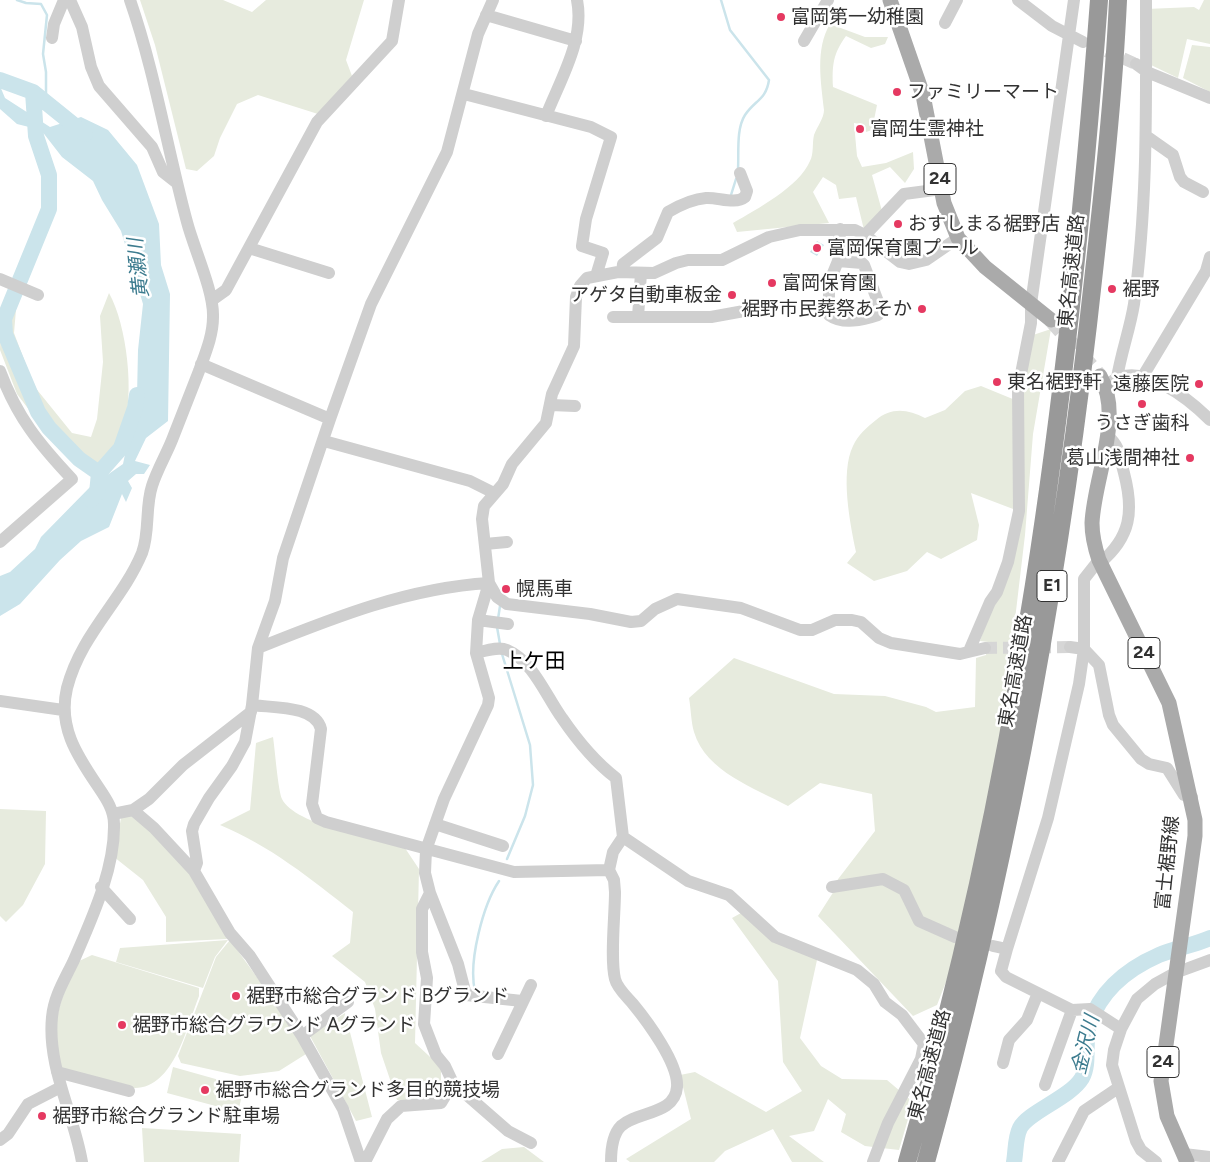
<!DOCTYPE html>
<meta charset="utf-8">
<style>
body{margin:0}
canvas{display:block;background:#fff}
</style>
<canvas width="1210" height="1162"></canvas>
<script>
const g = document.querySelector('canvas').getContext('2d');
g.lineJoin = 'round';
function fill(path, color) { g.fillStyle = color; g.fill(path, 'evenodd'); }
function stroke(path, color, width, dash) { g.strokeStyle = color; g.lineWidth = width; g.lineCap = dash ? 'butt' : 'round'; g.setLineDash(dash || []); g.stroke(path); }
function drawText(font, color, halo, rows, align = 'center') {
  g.font = font + ' Figtree,"Noto Sans JP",sans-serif'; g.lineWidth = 5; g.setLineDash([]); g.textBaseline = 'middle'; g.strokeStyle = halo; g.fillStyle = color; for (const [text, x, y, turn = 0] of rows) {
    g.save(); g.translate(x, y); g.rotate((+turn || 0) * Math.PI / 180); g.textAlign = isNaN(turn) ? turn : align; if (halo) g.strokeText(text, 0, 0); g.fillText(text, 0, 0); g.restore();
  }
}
const green = new Path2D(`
 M140 0H223L252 12 266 0H364L346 60 352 76 318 114 258 95 237 104 220 138 214 156 197 171 186 169 155 45Z
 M1204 0H1210V44L1187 39 1178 78 1151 65 1146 9 1194 7 1199 10Z
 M830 24 865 37H888L885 44 871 48 846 36C833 54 832 65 833 87L877 105 872 130 866 132 865 125 854 123 857 156 862 167 886 163 913 152 914 169 905 183 890 167 872 175 882 211 864 230 856 197 839 199 836 185 823 177 813 192 829 223 737 232 733 223C757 209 799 187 810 161 814 154 812 143 814 135 817 127 824 118 824 110 821 82 815 49 830 24Z
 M1192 45 1210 47V92L1183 78Z
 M109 293C127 325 135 395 123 430 118 443 106 454 97 464L86 465 71 456 36 419 17 394 0 350 1 314 10 296 17 298 14 333 34 386 72 433 91 437 97 419 103 362 100 316Z
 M1051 329 1033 434 1025 535 1000 746 960 946 937 1005 913 1016 818 916 834 891 832 887 875 831 872 794 820 783 788 806C755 788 706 772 694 732 691 722 691 709 689 698L734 658 834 694 885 696 926 707 936 712 975 707 976 658 986 655 988 642 980 641 1021 512 971 493 979 525 977 540 941 559 927 552 907 571 874 581 847 563 856 552C850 523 840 473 853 446 858 435 867 427 876 420 891 407 908 409 925 418L945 410 965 391 981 386 1020 402 1030 336Z
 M273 737C275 750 278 790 282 799 295 825 375 839 403 845L419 869 415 1043 441 1067V1095L420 1100H397L381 1053 375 1009 365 982 332 956 350 943 353 912C311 879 269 845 220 825L250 810 256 743Z
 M0 809 46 811 45 864 23 905 6 922 0 916Z
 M128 814 152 829 191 870 227 939 166 942V917L143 880 114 857 121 818Z
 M741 913 817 960 800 1038 821 1066 842 1079 887 1080 913 1102 899 1150 865 1146 841 1132 846 1114 828 1099 814 1131 789 1136 824 1162H792L773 1129 725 1151 714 1162H630L626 1159 691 1119 680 1075 695 1072 766 1112 802 1091 783 1062 778 981 732 918Z
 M228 940 215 957 203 988 116 962 120 948Z
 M230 940 298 1034 306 1054 279 1071 240 1076 181 1063 178 1056 216 957Z
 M92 955 199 988V996C187 1026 174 1089 134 1088L61 1069C51 1018 58 1007 77 962Z
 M345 1013 372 1117 356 1121 310 1036Z
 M173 1067 244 1087 238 1112 167 1093Z
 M142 1128 241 1134 239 1162H144Z
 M524 1147 544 1162H481L502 1149Z`);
const water = new Path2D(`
 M0 86 5 98 50 127 81 117 108 130 137 165 159 224 161 265 170 294 168 421 146 438 135 461 150 465 144 474H136L128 481 132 488 126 502 122 494 109 527 81 541 60 560 20 604 0 616V576L10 572 35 549 41 537 90 487 123 464 137 396 138 350 143 304 121 231 102 200 93 181 62 157 41 130 17 124 0 109Z
 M817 241 824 245 817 256 810 252Z`);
const stream = new Path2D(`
 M17 0 26 3 41 4 47 15 43 54 46 72V103
 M721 0 730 30 769 80C766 100 755 100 745 115 736 129 739 153 738 169
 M731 195 736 179
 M498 619 500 606
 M497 627 500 644
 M502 654 530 745 533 785 525 816 507 859
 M475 991C468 962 483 905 499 881`);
const river = new Path2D(`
 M0 80 33 92 85 134
 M33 92 36 136 49 175V209L4 319 5 334 38 412 49 428 79 459 99 473
 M91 500 97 493 99 473 121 448 135 408 137 395
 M1014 1162C1016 1151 1015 1138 1020 1128 1028 1112 1070 1098 1082 1078 1090 1064 1084 1042 1089 1025 1100 991 1127 969 1159 955 1176 948 1194 945 1210 938`);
const minorTunnel = new Path2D(`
 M1090 44 1136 64
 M985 648 1070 647`);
const majorTunnel = new Path2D(`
 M1051 320 1100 376`);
const minor = new Path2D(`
 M70 0 82 27 91 67 99 86 152 147 163 172 177 183
 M1018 0 1052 26 1083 42
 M486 15 576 41
 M945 23 957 0
 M52 38 54 24 64 0
 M804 41 828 0
 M1136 64 1147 72 1210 98
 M464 94 591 127 611 137 586 219 582 246 603 253 596 276
 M546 116C560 80 585 40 577 0
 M1146 136 1173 155 1180 177 1184 182 1203 192
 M865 235 904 194 942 189
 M249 248 329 273
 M838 261 862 263 864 265 880 307 878 315C863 320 843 325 829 315V283L838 261 840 229
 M622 272 623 264 657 238 668 212C680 205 692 199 706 198 718 197 735 205 745 197L747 191 740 173
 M0 279 38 295
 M212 300 226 290 317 122 392 41 399 0
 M613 317H711L755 309
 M638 317 641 273
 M201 364 330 419
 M0 371C17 417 39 444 72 479L0 542
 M1143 376 1206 271 1210 257
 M1117 378C1121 353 1130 329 1134 304 1148 203 1146 101 1146 0
 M1111 382C1141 360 1189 399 1210 420
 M551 405 575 406
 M324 441 470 481 494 493
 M485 544 507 542
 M1100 563C1131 537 1134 511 1124 473 1119 455 1121 448 1107 435
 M478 620 508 624
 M1070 647 1084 649 1099 665 1109 715 1113 725 1141 759 1149 764 1167 768 1184 795 1192 797
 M258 648C333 618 407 588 489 583L497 597 507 604 590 614 631 622 641 621 655 609 677 599 741 608 800 630H812L835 620H852L861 622 879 638 891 643 960 654 985 648
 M969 651 990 602 997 592 1008 562 1019 511 1018 389 1031 323V304L1074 0
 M0 701 63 710
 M252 705C272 708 315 705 321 729L312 804 317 818 326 822 514 872 609 870 613 852 623 837 616 778C595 762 577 740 562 718 546 696 533 661 507 650 498 646 485 651 476 653
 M133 810 154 828 194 871 230 933 250 956 302 1036 343 1109 361 1162
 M113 814 133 810 149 799 183 765 251 712
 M435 824 503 846
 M623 837 688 881 729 895 775 937 857 970 874 984 885 1002 902 1015 924 1044 921 1059 888 1123 873 1162
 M609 870 614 880 615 892C615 915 610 959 615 979 617 988 627 997 633 1004 647 1021 679 1064 677 1087 675 1115 637 1111 621 1126 612 1135 611 1150 611 1162
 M194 871 197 863 192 831 194 824 209 798 232 766 245 742 252 705 258 648 275 601 283 558 330 419 371 304 447 152 478 34 493 0
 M101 887 130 919
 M832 887 883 879 904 890 919 921 955 937
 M430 893 458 964 466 995 522 1001
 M993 946 1007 949 1048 818 1079 684 1084 649V579L1099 560
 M1007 949 1001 971 1006 977 1072 1010 1090 1009 1121 1029
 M302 1036 348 1002
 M498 1054 531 985
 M1003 1063 1009 1040 1027 1020 1038 993
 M57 1072 129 1091
 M453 1083 508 1131 531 1143
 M1045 1085 1072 1010
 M0 1140 8 1134 28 1104 61 1087
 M1184 1154 1210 1157
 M82 1162C74 1114 47 1067 52 1017 54 996 65 979 74 960 92 918 115 869 114 824 114 809 105 797 97 785 76 754 58 726 67 688 81 634 122 601 142 553 150 532 145 507 152 486 157 470 166 455 172 440 181 417 190 394 199 371 205 354 213 336 213 317 214 291 194 249 187 222 167 148 155 72 130 0
 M365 1162 387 1119 401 1106 441 1103 453 1083 445 1066 436 1055 424 1024 427 978 422 952V909L430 893 425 873 426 850 444 799 488 705 489 698 476 653 478 620 489 583 482 519 484 506 503 484 512 464 546 423 552 394 574 346 576 297 580 286 587 278 618 272 654 273 676 263 688 260H722L769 237 800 230H855L865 235 900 262 909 264 926 260 958 238
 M1058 1162 1084 1111 1118 1088
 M1156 1162 1141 1150 1136 1141 1112 1065 1114 1050 1121 1029 1137 999 1155 984 1175 973 1210 960`);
const major = new Path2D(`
 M890 0 923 95 944 203 958 238 985 267 1051 320
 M1100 376C1124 417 1094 477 1092 523 1092 536 1095 548 1099 560L1169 703 1195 820V836L1161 1081 1167 1116 1187 1162`);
const highway = new Path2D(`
 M907 1162C1018 785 1070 391 1099 0
 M926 1162C1002 887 1055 608 1088 325 1100 217 1113 109 1118 0`);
const markers = [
 [781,17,5,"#e53961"],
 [897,92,5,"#e53961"],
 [860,129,5,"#e53961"],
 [898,224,5,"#e53961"],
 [817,248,5,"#e53961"],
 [772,283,5,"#e53961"],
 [1112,289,5,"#e53961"],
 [732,295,5,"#e53961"],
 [922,309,5,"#e53961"],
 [997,382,5,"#e53961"],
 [1199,384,5,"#e53961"],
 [1142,404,5,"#e53961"],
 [1190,458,5,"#e53961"],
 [506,589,5,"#e53961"],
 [236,996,5,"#e53961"],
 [122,1025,5,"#e53961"],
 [205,1090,5,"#e53961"],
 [42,1116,5,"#e53961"]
];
const shields = [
 [940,179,32],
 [1052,586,30],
 [1144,653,32],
 [1163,1062,32]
];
const shieldNames = [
 ["24",940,179],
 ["E1",1052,586],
 ["24",1144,653],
 ["24",1163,1062]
];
const poiNames = [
 ["富岡第一幼稚園",791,17],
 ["ファミリーマート",907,92],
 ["富岡生霊神社",870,129],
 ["おすしまる裾野店",908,224],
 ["富岡保育園プール",827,248],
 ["富岡保育園",782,283],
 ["裾野",1122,289],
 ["アゲタ自動車板金",722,295,"right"],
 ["裾野市民葬祭あそか",912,309,"right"],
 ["東名裾野軒",1007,382],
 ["遠藤医院",1189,384,"right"],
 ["うさぎ歯科",1142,423,"center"],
 ["葛山浅間神社",1180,458,"right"],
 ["幌馬車",516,589],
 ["裾野市総合グランド Bグランド",246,996],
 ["裾野市総合グラウンド Aグランド",132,1025],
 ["裾野市総合グランド多目的競技場",215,1090],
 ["裾野市総合グランド駐車場",52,1116]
];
const streetNames = [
 ["東名高速道路",1072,271,-84],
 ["東名高速道路",1016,671,-80],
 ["富士裾野線",1168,863,-84],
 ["東名高速道路",930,1065,-75]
];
const waterNames = [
 ["黄瀬川",139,268,-96],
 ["金沢川",1086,1045,-76]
];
const quarterNames = [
 ["上ケ田",534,662]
];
fill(green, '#e7ebde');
fill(water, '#cbe4eb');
stroke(stream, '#cbe4eb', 2.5);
stroke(river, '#cbe4eb', 16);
stroke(minorTunnel, '#d6d6d6', 12, [12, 6]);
stroke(majorTunnel, '#d6d6d6', 15, [15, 8]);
stroke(minor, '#cfcfcf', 12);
stroke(major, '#aaa', 15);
stroke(highway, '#999', 18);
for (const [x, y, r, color] of markers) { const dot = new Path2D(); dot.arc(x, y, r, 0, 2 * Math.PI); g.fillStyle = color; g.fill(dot); stroke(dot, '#fff', 2); }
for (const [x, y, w] of shields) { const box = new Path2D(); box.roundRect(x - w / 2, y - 15.5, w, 31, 4); g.fillStyle = '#fff'; g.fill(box); stroke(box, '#323232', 1); }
drawText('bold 18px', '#323232', null, shieldNames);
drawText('19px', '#323232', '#fff', poiNames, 'left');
drawText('19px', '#323232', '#fff', streetNames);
drawText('italic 20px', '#3d7c8f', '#fff', waterNames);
drawText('21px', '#000', '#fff', quarterNames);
</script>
